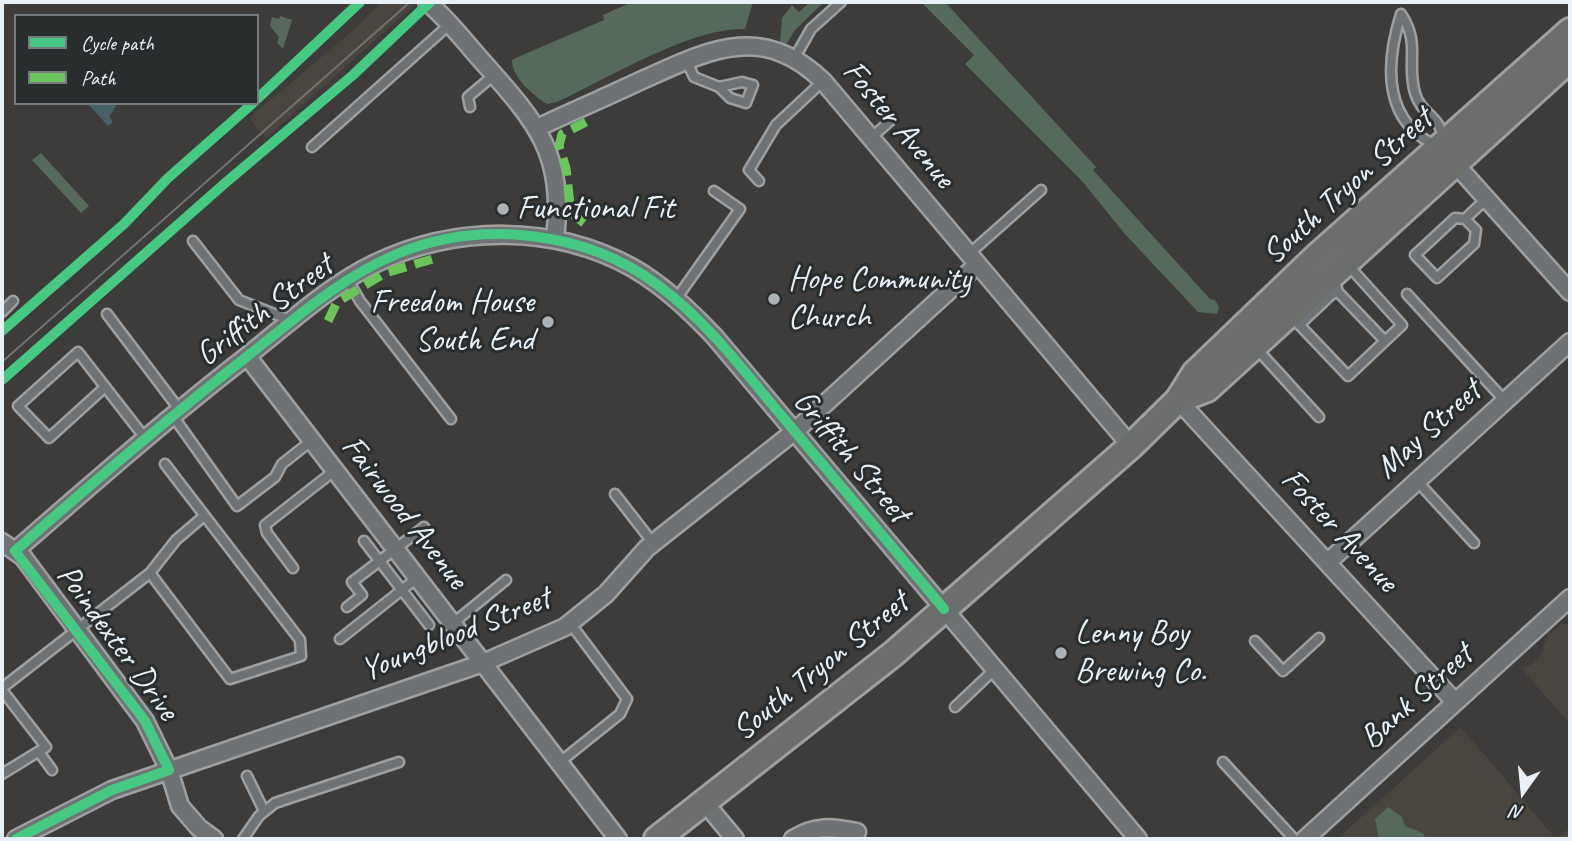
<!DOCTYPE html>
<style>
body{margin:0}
#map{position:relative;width:1572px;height:841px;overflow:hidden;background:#3d3c3a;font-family:Caveat,sans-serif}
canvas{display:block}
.frame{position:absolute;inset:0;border:4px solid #e8f1f8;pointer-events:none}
.legend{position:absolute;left:14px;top:14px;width:245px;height:91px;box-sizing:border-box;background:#2a2d2e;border:2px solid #767b7f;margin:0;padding:9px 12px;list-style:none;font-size:21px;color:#e8f1f8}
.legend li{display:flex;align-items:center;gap:14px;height:35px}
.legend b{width:35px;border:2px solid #767b7f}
.north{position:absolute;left:1488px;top:757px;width:70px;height:70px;-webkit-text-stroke:5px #2a2d2e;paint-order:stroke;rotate:195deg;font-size:19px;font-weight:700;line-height:28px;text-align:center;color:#e8f1f8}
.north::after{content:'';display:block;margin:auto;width:24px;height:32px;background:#e8f1f8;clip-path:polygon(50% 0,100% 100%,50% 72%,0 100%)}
</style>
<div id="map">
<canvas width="1572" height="841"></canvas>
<div class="frame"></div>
<ul class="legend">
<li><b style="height:9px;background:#46c982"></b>Cycle path</li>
<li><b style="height:9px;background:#6ac65a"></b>Path</li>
</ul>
<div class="north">N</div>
</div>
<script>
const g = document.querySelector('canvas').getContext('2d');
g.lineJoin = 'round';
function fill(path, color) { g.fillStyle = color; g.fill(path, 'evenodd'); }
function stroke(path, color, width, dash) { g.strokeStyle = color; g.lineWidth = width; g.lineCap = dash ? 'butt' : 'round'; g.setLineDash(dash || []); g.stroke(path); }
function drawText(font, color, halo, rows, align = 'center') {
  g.font = font + ' Caveat,sans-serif'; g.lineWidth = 6; g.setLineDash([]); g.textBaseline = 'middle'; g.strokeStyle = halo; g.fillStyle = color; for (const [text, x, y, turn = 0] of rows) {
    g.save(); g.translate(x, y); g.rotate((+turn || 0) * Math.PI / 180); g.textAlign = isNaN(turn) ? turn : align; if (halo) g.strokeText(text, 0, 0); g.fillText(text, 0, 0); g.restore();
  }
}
const built = new Path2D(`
 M382 2H418L266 138 249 118 350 33Z
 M1562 624H1570V724L1521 668 1531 665 1541 655 1548 634Z
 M1461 727 1556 839 1570 828V839H1337Z`);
const green = new Path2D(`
 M632 2H753L745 29C691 27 607 79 557 102L547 104C533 95 512 78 512 60L518 57 604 20 603 15Z
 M810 2H824L795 30 786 45 780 43 782 18 792 5 799 12Z
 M921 2H945L1096 167 1093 170 1210 299 1215 300 1219 307 1217 314 1198 312 1124 233 1082 181 965 64 974 55Z
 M280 16 292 20 283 49 277 43 279 37 270 26 272 17 279 19Z
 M41 153 89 206 81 213 32 160Z
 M1388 807 1402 817 1405 826 1423 833 1426 839H1379L1375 819Z`);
const water = new Path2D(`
 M87 103H114L116 106 109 117 113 122 108 126Z`);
const service = new Path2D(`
 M1401 14C1421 44 1406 62 1415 93 1422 118 1446 115 1442 148 1382 125 1385 65 1401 14Z
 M794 59 811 29 841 2
 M686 60 694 77 719 87 730 98 746 103 753 85 742 82 719 87
 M470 107 468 97 494 75
 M871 138 890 121
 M312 147 450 24
 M759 181 749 170 776 125 823 81
 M1465 219 1476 230 1474 244 1437 278 1415 255 1455 218 1465 219 1486 199
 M193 241 239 300 292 321
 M969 254 1041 190
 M1334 279 1338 292 1385 341
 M348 280 360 301 451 419
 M1407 294 1505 401
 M676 299 740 209 714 191
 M2 312 13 301
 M107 314 179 409
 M1290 315 1348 376 1402 325 1348 265
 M1299 325 1332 294 1338 292
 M1256 348 1319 417
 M104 388 49 438 18 406 78 352 145 438
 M173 416 237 506 275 477 282 464 311 441
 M1417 481 1474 543
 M615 494 653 543
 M364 541 429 625
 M293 568 267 533 265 525 334 471
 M150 573 176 540 204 516
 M347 607 362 595 352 582 424 527
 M452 624 506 580
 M340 639 417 578
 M1255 641 1283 671 1319 638
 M2 688 150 573 230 679 301 656 300 640 165 464
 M2 690 46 747 2 774
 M955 707 995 669
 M39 752 52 770
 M560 762 620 714 627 699 570 623
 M1223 762 1294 839
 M247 776 264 811
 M243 839 259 816 275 803 399 762`);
const minor = new Path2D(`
 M427 2C448 19 464 41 482 61 537 123 565 153 555 239
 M537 128C571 112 606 97 640 81 707 51 761 21 823 81L1131 446
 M1450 158 1570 292
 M247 356 618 839
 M1178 400 1455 702
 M2 542 23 557 145 721 169 770 180 806 199 828 214 839
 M15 551C91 485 166 419 246 357 287 325 327 287 374 264 455 225 554 224 633 268 664 286 690 311 714 336L1138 839
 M1328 562 1570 342
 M705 803 735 839
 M16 839 112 790 483 663 565 627 606 594 647 548 795 431 977 265
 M793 839C816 825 831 827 857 832
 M1305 839 1570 598`);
const primary = new Path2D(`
 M1178 400 1207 389 1570 59
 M657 839 893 654 1131 446 1178 400 1195 373 1316 257 1570 31`);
const tram = new Path2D(`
 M2 362 410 2`);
const quiet = new Path2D(`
 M584 223 571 213 566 168 559 146 562 134 586 122
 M328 321 337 302 385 273 436 258`);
const cycleway = new Path2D(`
 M257 99 360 2
 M2 331 124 224 168 178 253 103
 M2 380 224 184 353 75 430 2
 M16 839 112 790 169 770 145 721 15 551C93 482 172 415 254 351 299 315 344 276 397 254 481 219 587 231 659 286 709 323 746 374 786 421 839 484 892 546 944 609`);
const markers = [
 [503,209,7,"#acb2b6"],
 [774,299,7,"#acb2b6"],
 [548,322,7,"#acb2b6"],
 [1061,653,7,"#acb2b6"]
];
const streetNames = [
 ["Foster Avenue",898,125,50],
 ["South Tryon Street",1348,187,-42],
 ["Griffith Street",265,311,-37],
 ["May Street",1429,430,-42],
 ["Griffith Street",851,457,50],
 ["Fairwood Avenue",404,513,52],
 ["Foster Avenue",1339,531,47],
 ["Youngblood Street",456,635,-22],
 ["Poindexter Drive",117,643,54],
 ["South Tryon Street",821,667,-39],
 ["Bank Street",1417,697,-42]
];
const poiNames = [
 ["Functional Fit",517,209],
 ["Hope Community",788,280],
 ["Church",788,318],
 ["Freedom House",534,303,"right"],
 ["South End",534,341,"right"],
 ["Lenny Boy",1075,634],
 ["Brewing Co.",1075,672]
];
fill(built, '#4a463f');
fill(green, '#556a5a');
fill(water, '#476167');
stroke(service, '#9e9fa0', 13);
stroke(minor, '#9e9fa0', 21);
stroke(primary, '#9e9fa0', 30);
stroke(service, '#6f7275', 8);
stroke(minor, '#6f7275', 16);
stroke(primary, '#6c6e6c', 24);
stroke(tram, '#707272', 2);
stroke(quiet, '#6ac65a', 9, [18, 9]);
stroke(cycleway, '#46c982', 10);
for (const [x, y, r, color] of markers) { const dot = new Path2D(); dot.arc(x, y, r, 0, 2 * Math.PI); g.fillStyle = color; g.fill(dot); stroke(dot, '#2a2d2e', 2.5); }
drawText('33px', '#e8f1f8', '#2a2d2e', streetNames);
drawText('33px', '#e8f1f8', '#2a2d2e', poiNames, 'left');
</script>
